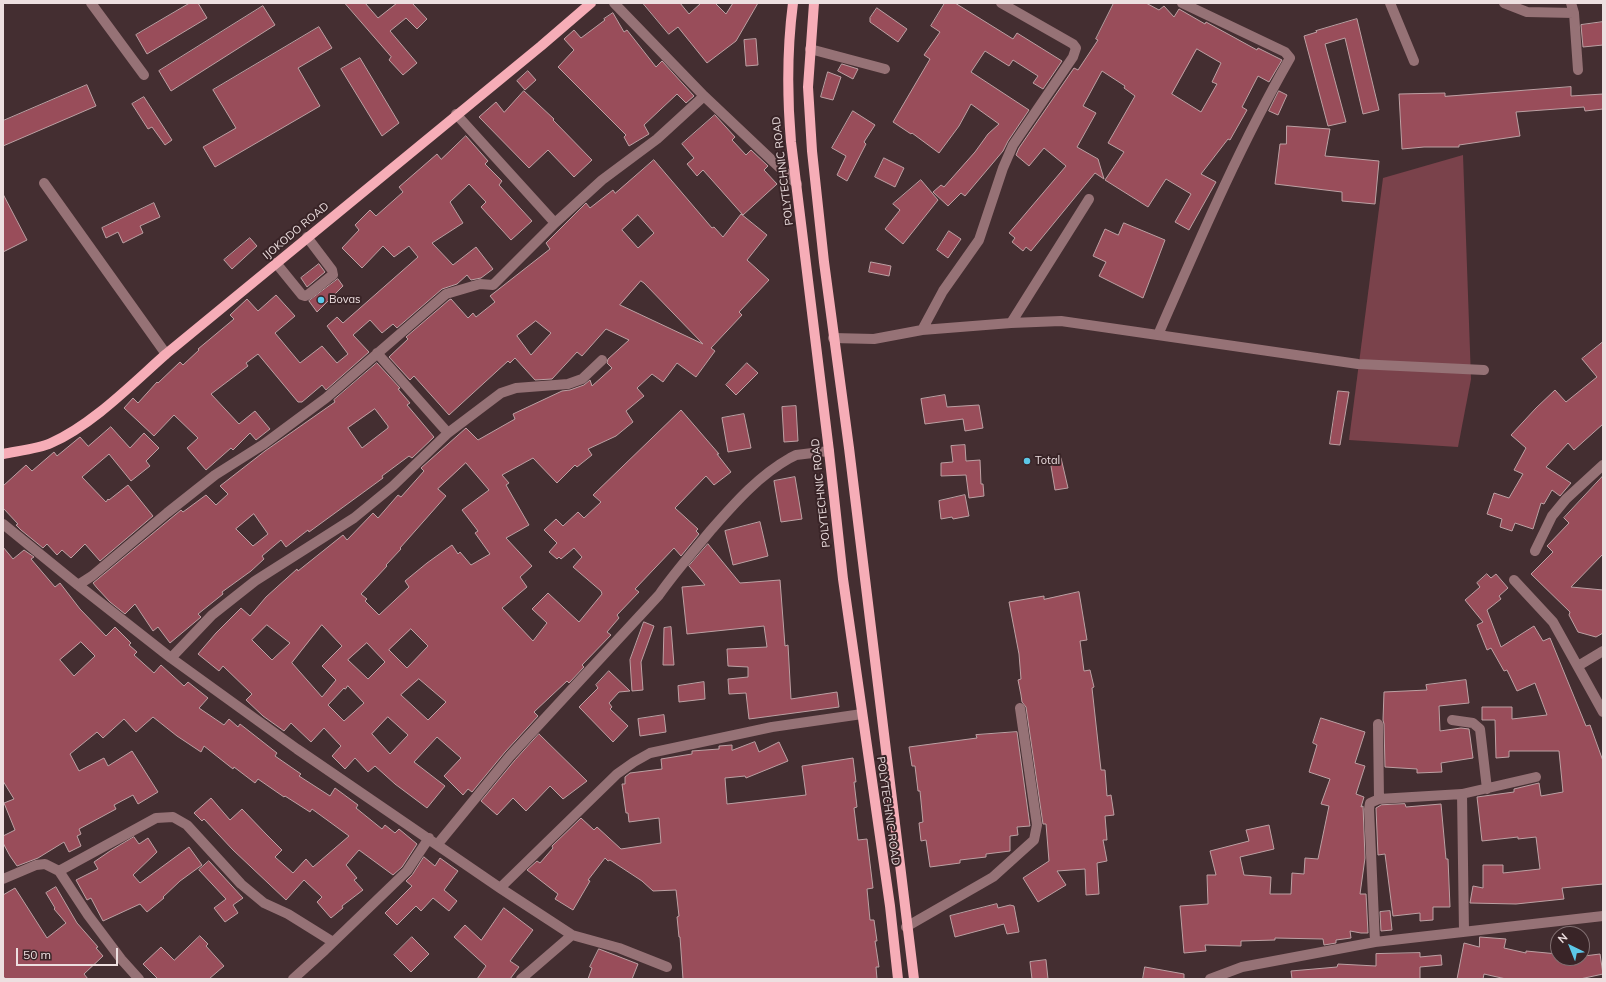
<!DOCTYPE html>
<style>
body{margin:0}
#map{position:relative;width:1606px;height:982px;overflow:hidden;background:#442e31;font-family:Mulish,sans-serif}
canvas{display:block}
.frame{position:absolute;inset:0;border:4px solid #eddfe0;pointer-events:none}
.north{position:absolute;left:1550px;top:926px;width:40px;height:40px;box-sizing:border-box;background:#392427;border:1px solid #816f71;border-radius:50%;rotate:317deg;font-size:11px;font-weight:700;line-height:16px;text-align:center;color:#eddfe0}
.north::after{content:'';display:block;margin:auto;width:14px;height:18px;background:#5cc7e7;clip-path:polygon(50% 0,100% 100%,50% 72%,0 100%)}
.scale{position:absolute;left:16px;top:948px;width:102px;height:18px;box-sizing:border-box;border:2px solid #eddfe0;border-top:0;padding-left:5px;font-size:12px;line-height:14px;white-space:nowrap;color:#eddfe0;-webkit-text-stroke:3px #392427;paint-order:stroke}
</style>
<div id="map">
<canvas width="1606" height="982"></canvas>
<div class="frame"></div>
<div class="north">N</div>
<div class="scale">50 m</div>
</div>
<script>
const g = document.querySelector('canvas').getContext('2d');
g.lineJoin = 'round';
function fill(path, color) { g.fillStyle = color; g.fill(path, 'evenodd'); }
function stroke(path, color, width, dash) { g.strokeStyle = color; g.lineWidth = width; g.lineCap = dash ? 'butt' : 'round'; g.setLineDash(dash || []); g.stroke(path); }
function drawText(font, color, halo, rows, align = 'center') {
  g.font = font + ' Mulish,sans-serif'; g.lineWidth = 4; g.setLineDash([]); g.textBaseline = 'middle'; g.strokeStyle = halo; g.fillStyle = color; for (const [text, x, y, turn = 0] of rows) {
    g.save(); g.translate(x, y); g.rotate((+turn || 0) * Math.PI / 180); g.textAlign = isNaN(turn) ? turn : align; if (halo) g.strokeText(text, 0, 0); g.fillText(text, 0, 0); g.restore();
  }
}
const green = new Path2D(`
 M1463 155 1471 379 1458 447 1349 440 1383 178Z`);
const building = new Path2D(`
 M190 3H198L207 18 147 54 136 35Z
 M345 3H365L378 18 397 3H412L427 19 417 29 406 18 390 31 417 63 403 75 389 60 391 57Z
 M643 3H680L689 14 701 3H715L726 14 733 3H758L736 41 707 63 678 27 669 34Z
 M945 3H955L1013 39 1017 33 1062 61 1043 89 1033 83 1038 76 1013 60 1009 66 985 51 971 72 1029 110 1008 141 1003 151 965 196 961 193 948 206 933 192 941 185 944 187 975 152 988 134 999 124 971 104 959 126 939 153 912 133 911 134 893 122 930 59 924 55 940 32 931 26Z
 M1114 3H1146L1159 10 1164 6 1174 17 1179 9 1205 24 1206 22 1257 50 1258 48 1282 60 1269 82 1258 76 1242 107 1247 110 1230 140 1228 139 1201 174 1216 182 1189 230 1175 222 1191 194 1166 179 1148 207 1105 180 1124 152 1108 143 1135 96 1124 88 1125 86 1102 71 1083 106 1096 113 1077 147 1098 159 1104 179 1095 173 1031 251 1026 247 1023 251 1012 242 1015 238 1009 233 1066 166 1044 148 1029 166 1016 155 1019 148 1074 68 1078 70 1098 40 1096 39ZM1197 49 1221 63 1212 82 1217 84 1201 112 1172 94Z
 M263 6 275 25 171 91 159 71Z
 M877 8 907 29 898 42 870 22V18Z
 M613 13 624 32 627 30 656 67 662 61 694 96 686 103 677 94 644 125 649 134 629 146 624 137 626 135 558 67 574 50 564 39 574 30 581 38 605 20 604 19Z
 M1357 19 1379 110 1363 114 1345 38 1325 44 1346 122 1328 126 1304 36 1317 32 1316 31Z
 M1603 22V45L1583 47 1581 25Z
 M319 27 332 48 298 68 320 106 215 167 203 147 236 128 213 90Z
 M756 39 758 65 746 66 744 40Z
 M360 58 399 123 382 136 341 69Z
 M842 64 858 69 853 79 838 71Z
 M528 71 536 80 525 90 517 81Z
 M828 72 841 77 833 100 821 97Z
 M87 85 96 106 3 146V121Z
 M1571 87V96L1603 94V109L1585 111 1584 107 1516 112 1520 136 1459 145V147H1424L1402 149 1399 94 1445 93V96Z
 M524 91 554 119 553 120 592 160 574 177 548 150 529 168 479 117 496 102 504 112Z
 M1279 91 1287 95 1278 115 1269 111Z
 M144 97 172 140 165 145 152 127 148 129 132 104Z
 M853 111 875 125 864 142 866 144 847 181 837 175 846 156 832 148Z
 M715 115 735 137 732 140 746 155 751 150 768 166 764 170 777 184 743 215 703 170 697 176 687 164 694 158 682 144Z
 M1287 126 1330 129 1325 156 1379 161 1375 204 1342 201V192L1275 184 1280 144H1286Z
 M466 136 488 161 485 164 502 181 499 185 532 221 511 240 481 207 486 202 469 184 450 202 463 223 432 243 453 265 476 247 493 269 481 278 471 280 467 275 457 284 442 289 397 328 393 324 382 333 370 320 353 335 369 352 326 390 322 385 302 402H298L258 354 246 363 248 366 211 394 239 424 255 411 270 429 256 440 250 433 233 450 231 448 206 470 187 448 198 438 174 415 154 436 124 408 133 398 138 403 157 382 158 383 180 362 183 365 199 350 198 349 234 319 230 315 247 299 258 311 276 295 295 316 275 333 300 363 322 346 337 363 348 354 327 326 337 317 343 323 418 257 409 246 394 257 383 246 362 268 342 248 359 230 355 225 370 210 376 216 403 192 399 187 437 154 441 159Z
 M884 158 904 168 895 187 875 177Z
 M654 160 712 228 714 227 723 237 741 214 767 235 747 260 769 280 739 312 742 315 711 348 715 351 696 377 677 363 663 382 652 374 637 388 644 396 626 411 633 422 616 436 588 449 592 455 577 467 575 465 557 483 533 458 502 475 509 483 506 485 529 525 506 538 532 566 520 577 527 587 502 608 533 641 547 623 532 609 548 593 579 622 602 594 601 591 573 567 582 557 574 548 561 559 559 557 557 559 549 552 557 543 544 530 556 519 563 526 578 512 584 518 601 502 593 495 681 410 719 454H717L731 472 714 485 706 476 675 508 698 529 696 531 699 534 681 556 674 548 635 589 639 592 617 615 619 618 607 632 611 635 582 665 584 667 569 683 567 681 534 712 538 716 505 752 472 792 468 789 463 795 444 776 461 758 437 737 414 762 445 786 427 808 395 784 375 766 368 772 355 758 345 769 332 756 341 746 324 728 311 742 291 723 284 731 263 716 246 700 252 694 223 666 219 671 198 654 216 633 241 608 250 616 266 597 297 569 298 571 343 535 347 540 373 513 378 518 398 495 401 497 424 471 421 468 466 428 478 440 515 419 513 414 562 391 570 390 584 385 590 380 592 386 612 368 607 363 608 359 629 340 606 329 582 356 577 352 552 379 535 380 515 358 510 363 508 361 449 415 414 376 410 380 389 357 408 339 406 337 449 300 451 299 468 318 473 313 476 317 495 302 490 296 550 249 546 243 586 203 590 208 613 190 615 193ZM638 215 654 233 638 248 622 230ZM641 281 644 283 703 344 620 305ZM536 321 551 333 531 355 517 336ZM466 463 489 490 462 510 478 531 475 533 490 554 471 565 460 552 458 554 452 545 427 563 405 581 409 587 379 615 365 601 367 599 361 594 387 566 386 565 401 549 400 548 446 496 438 489ZM267 625 290 643 272 660 252 640ZM322 625 342 646 322 666 336 680 322 697 292 663ZM411 629 428 646 407 668 389 650ZM367 643 385 662 368 679 348 660ZM419 679 446 702 428 720 401 695ZM348 686 364 703 344 721 328 705 344 688 345 689ZM388 717 408 735 390 754 372 734Z
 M921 180 938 200 903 244 885 229 900 210 893 204Z
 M3 194 27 240 3 252Z
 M154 203 160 217 140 226 143 233 123 243 118 232 106 238 102 228Z
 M1124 223 1165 240 1143 298 1099 276 1106 262 1093 256 1105 229 1118 235Z
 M949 231 961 239 948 258 937 250Z
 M250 238 257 246 232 269 224 260Z
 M871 262 891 266 889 276 869 272Z
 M319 264 325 272 307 287 301 278Z
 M338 279 343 286 317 312 309 301Z
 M1603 342V424L1574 450 1568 443 1546 467 1571 483 1560 496 1552 490 1544 504 1541 503 1533 529 1515 523 1512 531 1500 527 1502 519 1487 514 1494 493 1509 498 1523 474 1514 470 1526 448 1511 435 1536 408 1555 390 1566 402 1597 377 1582 359Z
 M377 363 400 388 398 389 410 403 407 405 434 437 412 458 409 456 382 476 383 478 309 532 308 530 286 547 281 540 262 556 264 559 251 571 222 592 223 594 198 614 201 617 170 643 158 627 153 631 135 604 125 614 110 602 97 588 93 583 181 510 183 512 206 495 216 505 228 494 220 486 265 451 335 402 334 400ZM375 409 388 426V428L362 448 348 428ZM254 514 268 534 253 546 236 529Z
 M747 363 758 373 736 395 726 385Z
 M1338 391 1349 392 1340 445 1330 444Z
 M945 395 947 407 979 405 983 428 965 431 963 419 925 424 921 399Z
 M796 406 798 441 784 442 782 407Z
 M744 414 751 448 728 452 722 418Z
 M111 427 130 448 144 433 159 448 146 461 150 466 131 481 109 454 82 477 106 502 108 499 109 500 128 485 153 516 100 561 85 544 71 558 62 550 57 555 47 544 43 548 21 530 16 525 18 524 3 508V486L26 465 32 471 54 452 57 456 80 437 88 446Z
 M965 445 966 461 980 460 981 484H983L984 496 969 498 966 475 941 476V463L953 462 951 446Z
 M1061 458 1068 488 1055 490 1050 460Z
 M1603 476V554L1571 587 1603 590V633L1596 637 1578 632 1569 615 1570 612 1531 574 1553 552 1547 546 1569 523 1564 518Z
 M795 477 802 519 781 522 774 481Z
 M965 495 969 516 953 519 952 517 941 519 939 501Z
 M760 522 768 556 733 565 725 531Z
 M708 544 740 583 780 580 785 646 788 645 791 699 837 692 839 707 749 719 746 693 729 694 728 679 748 677V667L728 666 727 649 767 647 764 626 687 634 682 587 705 585 689 566Z
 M3 547 13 559 24 550 34 557 31 559 55 587 60 583 80 609 106 636 115 627 131 643 129 645 137 652 134 655 154 673 161 665 184 686 188 682 208 698 199 708 224 725 229 719 238 727 240 724 277 753 275 756 301 774 299 776 330 796 335 788 358 805 356 808 382 829 385 825 395 833 399 829 417 844 402 867 393 875 359 850 346 865 357 878 354 880 363 890 342 906 343 908 331 918 317 902 322 897 304 880 286 900 233 850 204 819 202 821 194 813 211 798 230 820 242 809 266 834 282 850 275 857 293 873 306 859 313 867 349 836 312 809 310 812 285 796 284 797 258 779 255 783 234 767 233 769 204 746 201 752 177 736 153 717 136 732 124 719 103 738 97 732 70 754 79 771 104 758 108 766 132 751 158 792 138 804 133 795 114 805 116 809 79 829 81 834 77 836 81 846 69 852 64 842 38 858 17 866 10 856 3 843V836L15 830 4 803 14 799 3 781ZM81 642 95 656 74 676 60 660Z
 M1487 574 1491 578 1496 574 1508 588 1499 596 1501 599 1487 610 1501 647 1534 626 1543 641 1550 638 1586 726 1590 725 1603 761V884L1562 888 1564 899 1516 904 1470 903 1473 886 1483 888V865H1503V873L1540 869 1536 837 1518 839V837L1482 841 1477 797 1514 792V789L1539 783 1541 796 1563 792 1559 751H1509V757L1496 758 1495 720H1482V707H1512V719L1547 715 1535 683 1517 691 1507 670 1504 671 1491 648 1487 650 1477 625 1483 622 1465 600 1480 587 1477 583Z
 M1079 592 1087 640 1080 641 1084 671 1090 670 1094 687 1092 688 1101 770H1105L1107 796 1111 795 1114 815 1105 816 1107 840H1103L1107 861 1097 863 1099 894 1086 895 1085 869 1057 871 1066 885 1038 902 1023 878 1049 861 1046 824H1043L1026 707 1022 702 1021 695 1018 680 1021 679 1019 654 1009 602 1044 596V599Z
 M644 622 654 626 641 662 643 690 632 691 630 660Z
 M671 627 674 665H663L664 628Z
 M609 671 630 691 619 692 609 703 612 707 610 709 628 726 613 742 579 707 598 688 596 685Z
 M1466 680 1469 703 1439 706 1440 731 1461 728 1469 729 1473 758 1441 763 1442 772 1417 773V769L1385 767 1384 724 1383 720 1384 692 1427 690 1426 685Z
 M704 682 705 699 679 702 678 686Z
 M664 715 666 732 640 736 638 719Z
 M1321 718 1365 732 1355 763 1365 766 1356 794 1364 797 1361 807 1363 806 1365 858 1360 894H1366L1368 933H1361L1350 931 1351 938 1336 940V943L1324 945 1323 939 1275 938V940L1241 941V946L1205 945 1206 951 1184 953 1180 906 1208 904 1207 875H1216L1210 851 1249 841 1246 830 1269 825 1274 849 1240 857 1244 875 1271 877 1270 894H1291L1292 873 1304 874 1305 858 1318 859 1329 806 1321 804 1330 779 1309 772 1317 745 1313 743Z
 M1017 732 1030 826 1017 827 1018 835 1010 836V851L986 854V857L960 860V863L930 867 926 840 921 841 919 823 923 822 920 791H918L915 766H912L909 747 977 738 976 735Z
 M539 734 587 781 563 799 550 786 526 811 513 798 497 815 481 801 515 760Z
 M755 742 759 752 779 742 788 761 746 778 745 776 725 778 727 804 806 795 802 766 853 758 856 782H854L857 807 854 808 858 840 867 839 873 888 867 889 870 920H874L877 941H875L879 967H876L877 979H683L680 937H679L677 917 679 916 676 890 653 891 642 881 610 860 608 861 605 858 588 880 590 881 573 910 555 899 558 894 527 870 537 861 540 863 553 848 552 846 581 818 594 830 597 827 621 849 661 843 659 818 629 822 628 813H626L622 784H625V777L630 773 662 769 661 759 692 754V751L719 749V746L732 745V750Z
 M1405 804 1406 807 1441 804 1446 859H1448L1450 907H1433V920L1420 921V913L1393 916 1385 854 1378 855 1376 808 1381 805Z
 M134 837 139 844 148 838 157 852 133 875 140 883 189 847 202 865 180 881 163 897 164 898 147 912 140 904 103 921 91 898 87 900 76 880 98 869 94 862 110 851Z
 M424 857 435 866 440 858 458 871 444 890 457 901 449 911 433 898 421 911 416 906 397 925 385 913 412 886 406 881 412 875Z
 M209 861 243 898 233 905 238 913 225 922 214 908 226 899 199 870Z
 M56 887 77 923 98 947 96 948 103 956 84 974 88 979H6L3 976V895L15 888 47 938 66 923 54 909 55 908 46 893Z
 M997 904 998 908 1010 905 1014 906 1019 932 1007 934 1004 924 955 937 950 916Z
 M504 908 533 930 510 961 519 967 510 979H477L486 966 454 937 465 925 481 940Z
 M1390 911 1392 930 1381 931 1380 912Z
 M200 936 208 944 206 946 224 966 209 979H158L143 964 161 947 174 960Z
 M412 937 429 954 411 972 394 955Z
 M1480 937 1506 939 1504 948 1526 953V951L1558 954V958H1584V956L1600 954 1603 974 1580 979H1506L1484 974 1483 979H1457L1464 943 1479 947Z
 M599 949 638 964 632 979H588L592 968 590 967Z
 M1420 953V957L1441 955 1442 965 1420 967V979H1292L1291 971 1337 967 1338 964 1376 966V954Z
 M1046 960 1048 979H1032L1030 962Z
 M1145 967 1184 974V979H1143Z`);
const minor = new Path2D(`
 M91 3 144 75
 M614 3 704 96 797 184
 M1390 3 1414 61
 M1504 3 1527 12 1574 13
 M1571 3 1574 13 1578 70
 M810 49 885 69
 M456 114 555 223
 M44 183 166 354
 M276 263 302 295 305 296 309 294 330 277 333 275 332 270 307 237
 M1011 323 1089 199
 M922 330 943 291 979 240 1003 168 1013 145 1073 57 1076 48 1073 44 1001 3
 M1158 335C1199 241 1239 147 1290 58L1285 52 1182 3
 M833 338 874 339 922 330 1011 323 1061 321 1358 364 1484 370
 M377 353 448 433
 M3 524 78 585 171 658 297 749 500 888 572 935 619 948 667 967
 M1535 551 1552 516 1566 499 1603 465
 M1514 580 1553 622 1603 712
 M78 585 92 576 167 513 215 475 264 444 326 398 446 294 480 284 493 285 555 223 602 180 657 139 704 96
 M171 658 212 615 255 581 354 518 393 486 448 433 501 393 516 388 568 384 582 379 602 360
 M1578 666 1603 651
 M1452 720 1473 723 1480 729 1487 789
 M1378 724 1379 799
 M1462 794 1464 932
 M437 845 510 756 659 595C675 572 693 552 711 530 734 504 758 476 790 458L796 455 829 451
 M59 871 156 818 173 817 187 825 241 884 264 903 288 914 333 942
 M3 879 36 865 45 864 59 871 88 915 121 959 139 979
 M500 888 617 774 634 762 650 753 772 727 862 714
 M906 927 993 877 1034 840 1037 825 1020 708
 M1375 942 1369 809 1370 803 1379 799 1462 794 1536 777
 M293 979 325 950 407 871 429 838
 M521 979 572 935
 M1210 979 1242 967 1375 942 1603 916`);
const major = new Path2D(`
 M793 3C787 49 787 95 791 142L829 451 843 579 890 906 898 979
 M814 3 808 87 812 151 824 262 849 448 914 979
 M3 454C17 451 38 449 51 443 92 425 132 384 166 354L541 46 591 3`);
const markers = [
 [321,300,4,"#5cc7e7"],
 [1027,461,4,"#5cc7e7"]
];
const streetNames = [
 ["POLYTECHNIC ROAD",783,171,-97],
 ["IJOKODO ROAD",296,231,-40],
 ["POLYTECHNIC ROAD",821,493,-96],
 ["POLYTECHNIC ROAD",888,811,82]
];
const poiNames = [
 ["Bovas",329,300],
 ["Total",1035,461]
];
fill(green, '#7a424b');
fill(building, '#994d5a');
stroke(building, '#bca0a3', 1);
stroke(minor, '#967276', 10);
stroke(major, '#f6adb7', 10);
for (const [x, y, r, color] of markers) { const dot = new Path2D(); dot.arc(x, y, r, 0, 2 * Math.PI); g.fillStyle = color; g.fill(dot); stroke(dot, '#392427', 1.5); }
drawText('11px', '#eddfe0', '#392427', streetNames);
drawText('11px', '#eddfe0', '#392427', poiNames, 'left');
</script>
